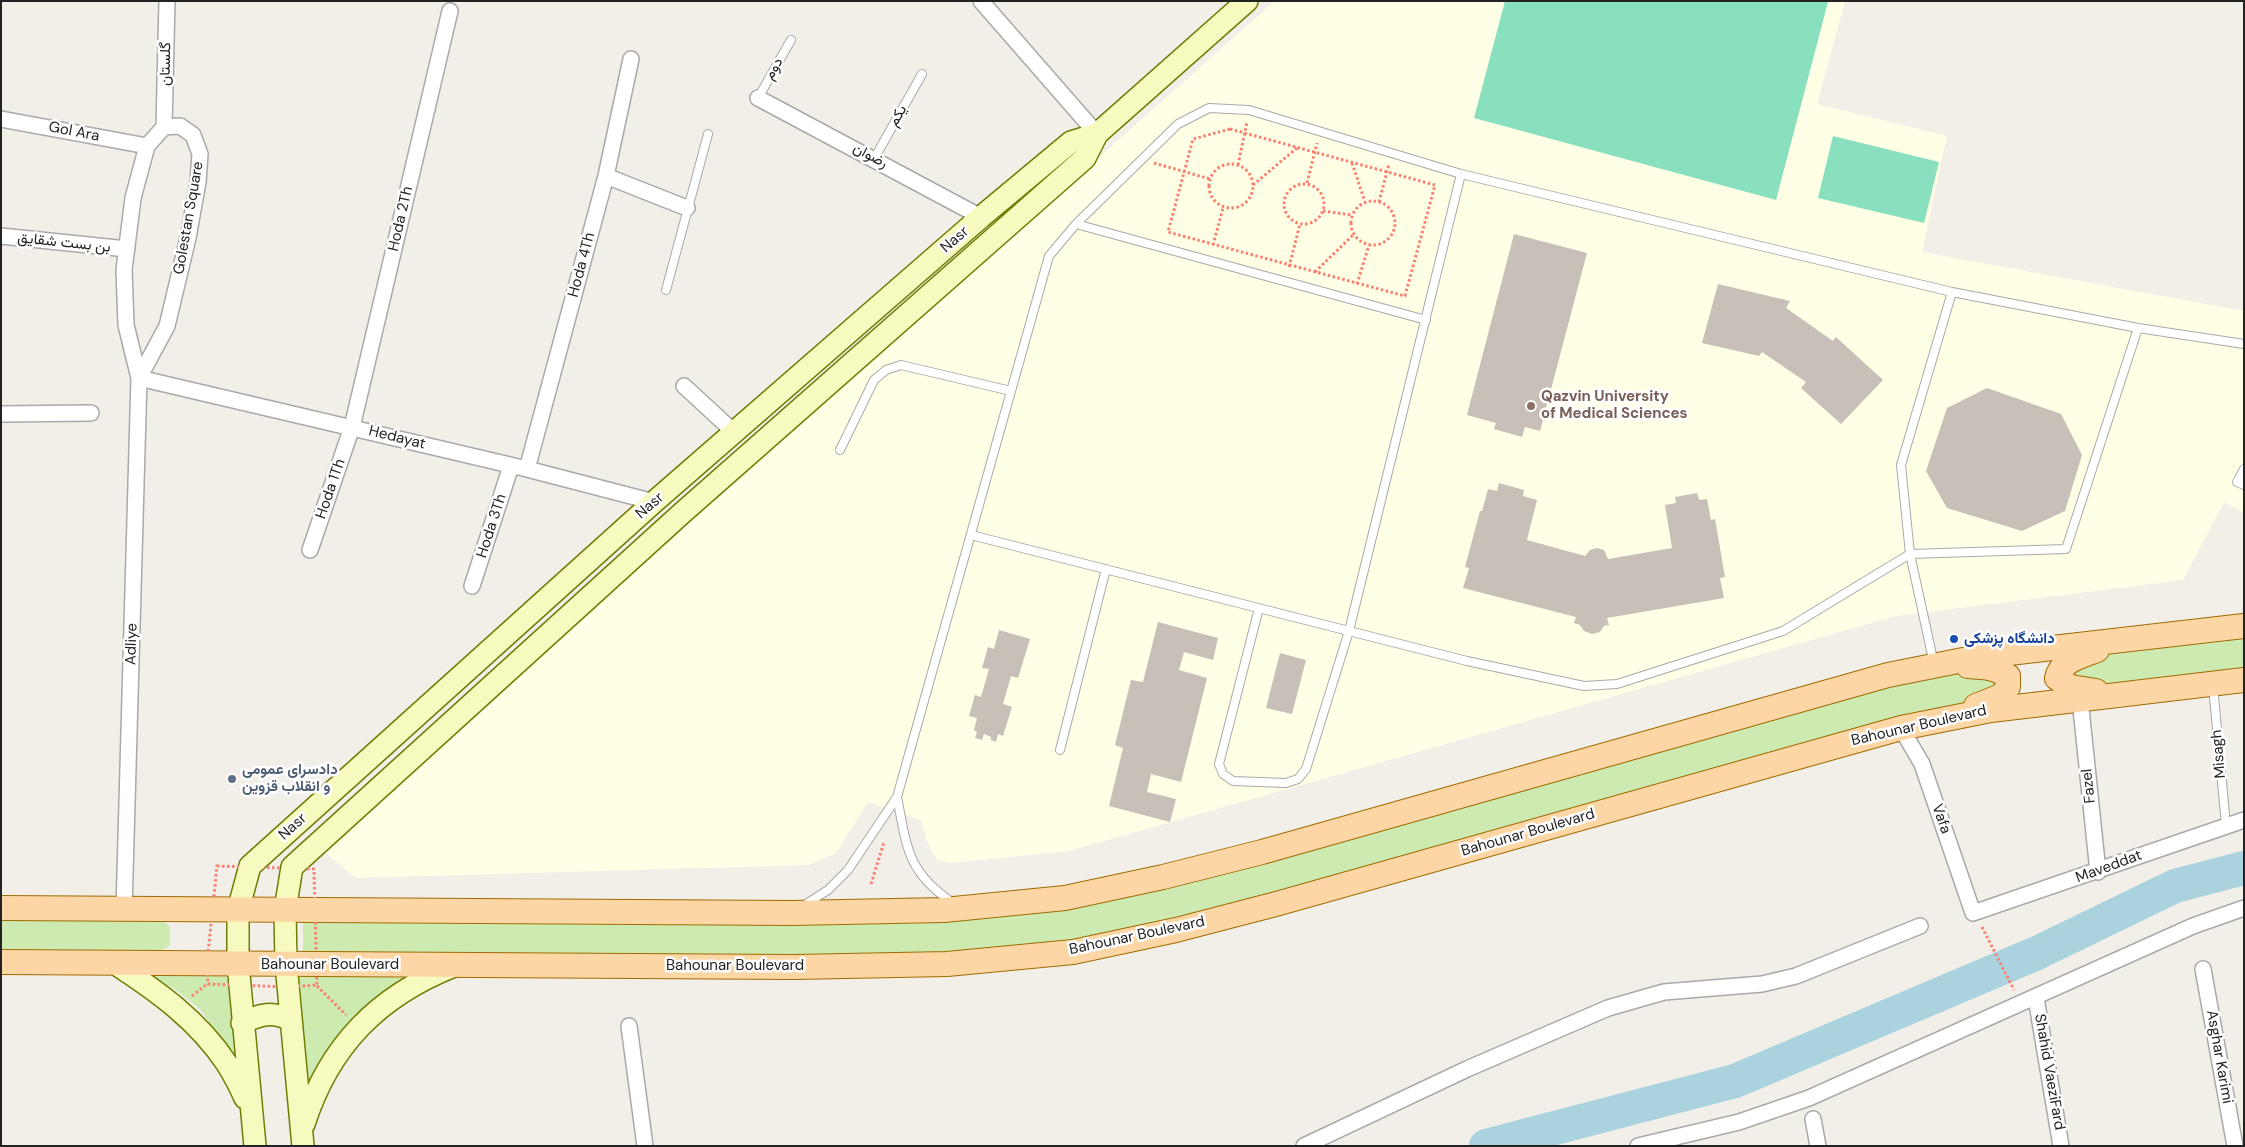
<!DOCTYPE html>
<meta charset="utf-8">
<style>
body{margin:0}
#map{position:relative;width:2245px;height:1147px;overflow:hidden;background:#f2efe9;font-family:"DM Sans",sans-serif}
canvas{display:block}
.frame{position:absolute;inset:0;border:2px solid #222;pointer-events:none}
</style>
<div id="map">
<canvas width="2245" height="1147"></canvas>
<div class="frame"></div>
</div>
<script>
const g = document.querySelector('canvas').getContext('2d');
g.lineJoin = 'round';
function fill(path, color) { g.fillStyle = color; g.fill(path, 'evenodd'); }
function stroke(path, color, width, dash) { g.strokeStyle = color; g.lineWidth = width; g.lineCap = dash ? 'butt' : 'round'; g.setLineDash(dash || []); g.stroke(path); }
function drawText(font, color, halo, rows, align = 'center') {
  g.font = font + ' "DM Sans",Vazirmatn,sans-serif'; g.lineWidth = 5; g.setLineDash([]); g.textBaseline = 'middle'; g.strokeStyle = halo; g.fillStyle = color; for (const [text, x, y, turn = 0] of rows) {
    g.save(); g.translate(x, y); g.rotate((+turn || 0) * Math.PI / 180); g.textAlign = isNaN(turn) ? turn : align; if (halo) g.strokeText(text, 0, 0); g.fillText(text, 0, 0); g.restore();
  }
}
const education = new Path2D(`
 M1275 1H1845L1817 104 1947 136 1922 252 2244 311V513L2224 502 2183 580 1896 616 1069 851 952 863 937 860 927 842 921 820 868 802 836 853 809 865 356 878 320 848Z`);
const grass = new Path2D(`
 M2244 626V680L2095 691 2059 670 2083 655Z
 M2000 670 2001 696 1073 952 457 965 378 1009 301 1131 286 964H303V910L1065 898 1888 675Z
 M1 908 158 916 170 927V945L156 955 1 962Z
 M144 974 229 975 238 1070 201 1010 176 990Z`);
const pitch = new Path2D(`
 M1505 1 1828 2 1776 200 1474 118Z
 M1833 136 1939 162 1924 223 1818 198Z`);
const river = new Path2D(`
 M1486 1146 1735 1081 2037 953 2175 886 2244 868`);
const building = new Path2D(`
 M1514 234 1587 253 1540 431 1525 427 1522 437 1494 429 1496 423 1467 415Z
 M1718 284 1790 301 1786 308 1833 341 1836 337 1883 380 1841 424 1801 388 1806 382 1762 352 1759 356 1702 343Z
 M1987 388 2061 414 2082 455 2065 511 2022 531 1947 508 1926 471 1947 408Z
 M1499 483 1524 490 1523 496 1537 500 1527 540 1585 556 1590 550 1597 548 1604 550 1608 559 1672 548 1665 505 1676 503 1675 497 1697 493 1699 500 1707 499 1711 520 1715 519 1725 577 1720 578 1724 598 1607 618 1609 625 1604 626 1600 632 1592 634 1584 631 1580 625 1574 623 1576 617 1463 588 1469 568 1465 567 1480 511H1482L1488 489 1497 491Z
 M1158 622 1218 638 1213 660 1184 652 1179 670 1207 678 1181 782 1151 774 1147 792 1176 799 1170 822 1109 806 1123 748 1115 745 1131 680 1143 682Z
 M999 630 1030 639 1018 678 1011 676 1003 704 1012 707 1003 736 998 734 996 742 991 740V737L984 734 982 740 975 738 977 732 974 730 977 718 969 716 975 695 981 697 989 669 982 668 988 647 994 649Z
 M1280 653 1306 660 1292 714 1266 708Z`);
const path = new Path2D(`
 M1230 129 1435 185 1405 296 1168 232 1193 139Z
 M1154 163 1210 179
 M1352 163 1365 202
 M1209 186a22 22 0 1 1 44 0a22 22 0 1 1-44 0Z
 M1238 165 1247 122
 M1307 183 1317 143
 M1284 204a20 20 0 1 1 40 0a20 20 0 1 1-40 0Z
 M1253 185 1297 148
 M1351 223a22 22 0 1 1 44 0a22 22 0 1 1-44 0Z
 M1379 202 1389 164
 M1323 211 1352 215
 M1213 245 1223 208
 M1289 267 1300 224
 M1315 272 1354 234
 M1357 284 1369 245
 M217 866 314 869 317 985 288 987 208 984 207 963Z
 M871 884 884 842
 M1982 927 2014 990
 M317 986 346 1015
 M192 996 207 984`);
const lane = new Path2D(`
 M758 98 791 40
 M874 159 922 74
 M1076 224 1426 320
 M666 290 708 134
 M1952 292 1901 465 1910 554 2066 549 2138 328
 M840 450 874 380 886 370 901 365 1011 391
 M2244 469 2237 482 2244 485
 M971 535 1467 661 1584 686 1617 684 1783 631 1910 554 1934 664
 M1259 608 1219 764 1223 774 1233 781 1286 783 1298 779 1306 769 1349 631 1461 174
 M2213 686 2226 825
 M1060 750 1106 569
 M897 797C907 848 907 872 953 903
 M803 906 828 890 848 870 897 797 1049 256 1076 224 1178 124 1209 108 1249 110 1461 174 1952 292 2138 328 2244 344`);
const street = new Path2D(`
 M981 1 1097 134
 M758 98 981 217
 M1 119 147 146
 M164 127 167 1
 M606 176 687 208
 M1 236 127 249
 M139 378 527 469 654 502
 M684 386 735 433
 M1 414 91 413
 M527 469 606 176 631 59
 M310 550 352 427 450 11
 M472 586 511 466
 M2080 699 2098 872
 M1901 728 1922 764 1973 913 2244 820
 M124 909 139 378 126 325 124 270 133 198 147 146 164 127 180 126 193 135 200 154 198 182 188 238 167 326 139 378
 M2203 969 2235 1146
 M2036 998 2061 1146
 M629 1026 645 1146
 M1813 1119 1818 1146
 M1304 1146 1467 1069 1608 1008 1664 992 1762 984 1796 976 1920 926
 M1638 1146 1739 1122 1809 1098 2193 926 2244 908`);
const secondary = new Path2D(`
 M114 963C157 991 198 1020 227 1064 234 1075 240 1087 245 1098
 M242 1023C260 1014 273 1011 290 1020
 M304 1124C329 1046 378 996 454 966
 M255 1146 238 964V910L250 866 654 502 981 217 1071 142 1097 134
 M303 1146 286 964 285 910 292 867 681 514 1085 158 1097 134 1247 1`);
const primary = new Path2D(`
 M1968 666C1983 667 1995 667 2008 676V687L2001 696 1976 706
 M2096 691 2071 687 2057 678C2060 661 2082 656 2097 650
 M1 908 793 913 944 910 1065 898 1163 877 1262 852 1888 675 1983 656 2244 626
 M1 962 794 967 947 964 1073 952 1176 930 1276 904 1901 728 1991 710 2244 680`);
const markers = [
 [1531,406,5,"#8d6e63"],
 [1954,639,5,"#1a4fb4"],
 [232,779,5,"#5c6f8a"]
];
const streetNames = [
 ["گلستان",166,64,-89],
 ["دوم",774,69,-60],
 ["یکم",898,116,-60],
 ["Gol Ara",74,132,11],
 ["رضوان",870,156,28],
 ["Golestan Square",189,218,-80],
 ["Hoda 2Th",401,219,-77],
 ["Nasr",955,240,-41],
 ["بن بست شقایق",64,243,6],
 ["Hoda 4Th",582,265,-75],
 ["Hedayat",397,438,14],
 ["Hoda 1Th",331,489,-71],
 ["Nasr",650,506,-41],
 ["Hoda 3Th",492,526,-72],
 ["Adliye",132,644,-88],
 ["Bahounar Boulevard",1919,726,-13],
 ["Misagh",2219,754,-95],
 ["Fazel",2089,786,-96],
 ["Vafa",1941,819,71],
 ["Nasr",293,827,-42],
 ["Bahounar Boulevard",1528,833,-16],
 ["Maveddat",2109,867,-20],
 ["Bahounar Boulevard",1137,936,-12],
 ["Bahounar Boulevard",330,965],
 ["Bahounar Boulevard",735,966],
 ["Asghar Karimi",2219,1057,80],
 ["Shahid VaeziFard",2049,1072,80]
];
const educationNames = [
 ["Qazvin University",1541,397],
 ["of Medical Sciences",1541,414]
];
const transitNames = [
 ["دانشگاه پزشکی",1964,639]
];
const serviceNames = [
 ["دادسرای عمومی",242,770],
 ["و انقلاب قزوین",242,787]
];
fill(education, '#ffffe5');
fill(grass, '#cdebb0');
fill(pitch, '#88e0be');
stroke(river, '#aad3df', 34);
fill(building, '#c7bfb8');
stroke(lane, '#a9a9a9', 10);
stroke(street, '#a9a9a9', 18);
stroke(secondary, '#707d05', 24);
stroke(primary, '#a06b00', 26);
stroke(path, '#fa8072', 3, [2.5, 2.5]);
stroke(lane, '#fff', 8);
stroke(street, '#fff', 15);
stroke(secondary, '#f7fabf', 21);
stroke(primary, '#fcd6a4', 24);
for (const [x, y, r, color] of markers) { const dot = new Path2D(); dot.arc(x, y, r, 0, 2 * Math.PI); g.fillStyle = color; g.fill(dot); stroke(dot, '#fff', 2); }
drawText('15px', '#222', '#fff', streetNames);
drawText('bold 15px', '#785e54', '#fff', educationNames, 'left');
drawText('bold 15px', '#164399', '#fff', transitNames, 'left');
drawText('bold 15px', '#4e5e75', '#fff', serviceNames, 'left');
</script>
